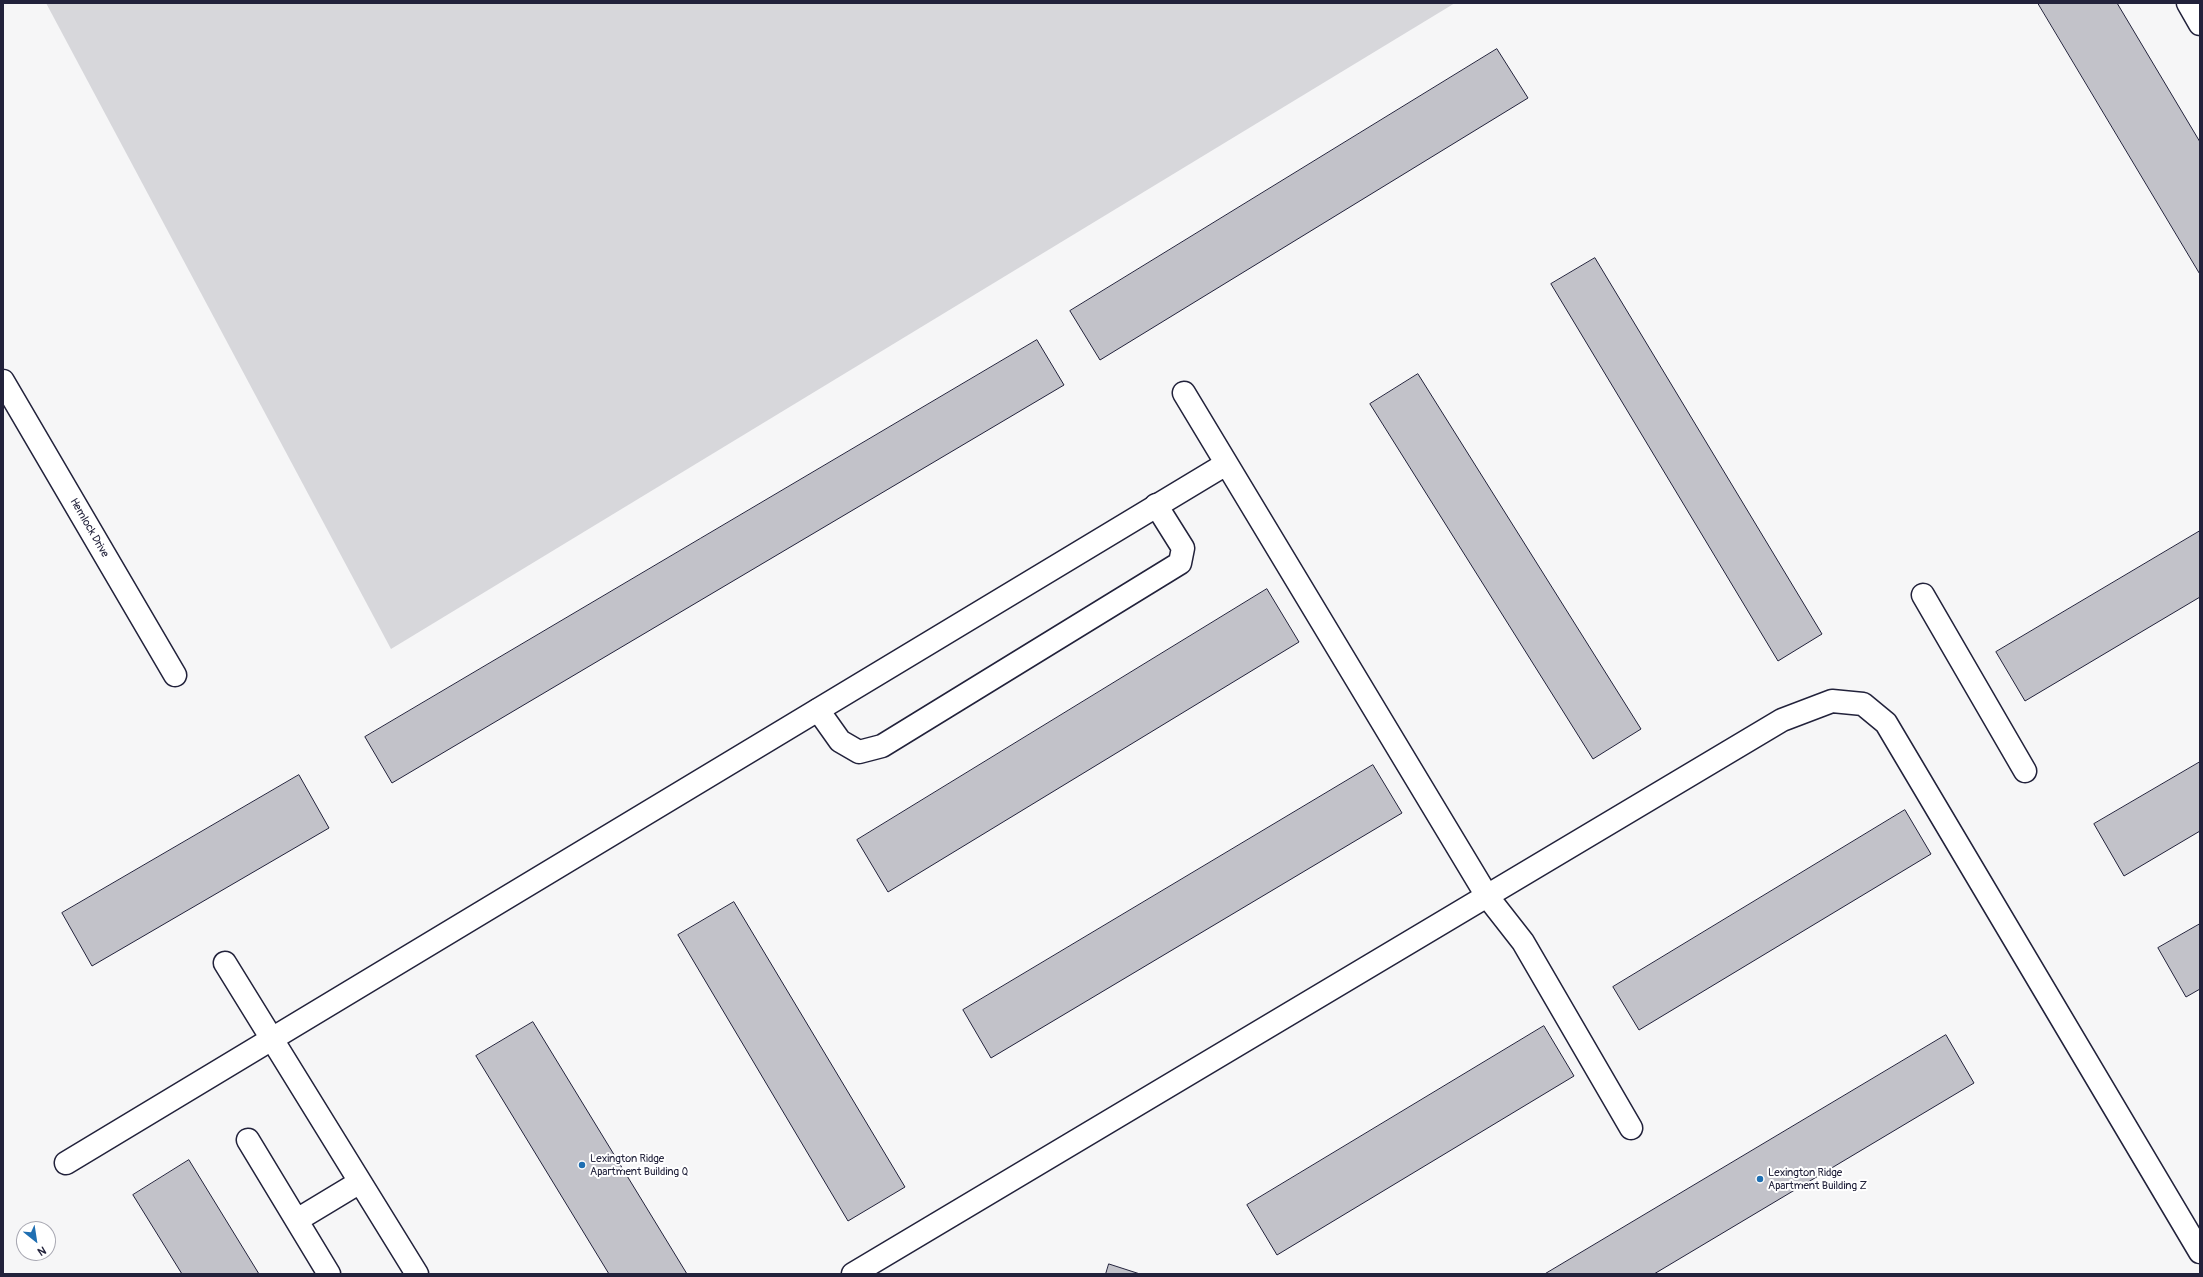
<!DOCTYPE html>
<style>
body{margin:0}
#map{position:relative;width:2203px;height:1277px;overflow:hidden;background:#f6f6f7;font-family:Pangolin,sans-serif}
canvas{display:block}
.frame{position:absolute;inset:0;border:4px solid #22223b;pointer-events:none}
.north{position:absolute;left:16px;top:1221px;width:40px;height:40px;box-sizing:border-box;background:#fff;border:1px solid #a7a7b1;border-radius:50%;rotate:150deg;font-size:11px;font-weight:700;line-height:16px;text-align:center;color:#22223b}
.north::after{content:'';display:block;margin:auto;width:14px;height:18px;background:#1f6fb2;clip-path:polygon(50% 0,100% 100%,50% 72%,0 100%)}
</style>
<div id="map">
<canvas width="2203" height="1277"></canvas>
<div class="frame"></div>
<div class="north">N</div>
</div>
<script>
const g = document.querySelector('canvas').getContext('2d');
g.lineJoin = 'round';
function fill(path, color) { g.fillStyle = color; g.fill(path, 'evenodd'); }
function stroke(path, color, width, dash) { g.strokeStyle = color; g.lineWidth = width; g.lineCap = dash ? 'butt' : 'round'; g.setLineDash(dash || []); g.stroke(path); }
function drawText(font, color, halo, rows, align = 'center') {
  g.font = font + ' Pangolin,sans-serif'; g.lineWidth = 4; g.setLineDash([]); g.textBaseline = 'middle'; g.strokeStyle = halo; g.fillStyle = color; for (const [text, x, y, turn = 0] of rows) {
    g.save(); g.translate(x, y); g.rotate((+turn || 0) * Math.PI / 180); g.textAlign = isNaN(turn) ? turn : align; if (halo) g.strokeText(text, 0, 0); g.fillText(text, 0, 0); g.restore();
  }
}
const green = new Path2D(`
 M46 3H1455L391 649Z`);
const building = new Path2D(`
 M2038 3H2117L2200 142V274Z
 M1497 49 1528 98 1100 360 1070 311Z
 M1595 258 1822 634 1778 661 1551 284Z
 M1037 340 1064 385 392 783 365 737Z
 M1418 374 1641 729 1593 759 1370 404Z
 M2200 531V597L2025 701 1996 652Z
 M1267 589 1299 642 888 892 857 840Z
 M2200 762V831L2124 876 2094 824Z
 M1373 765 1402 813 991 1058 963 1010Z
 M299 775 329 828 92 966 62 913Z
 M1905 810 1931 854 1639 1030 1613 987Z
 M734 902 905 1187 848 1221 678 935Z
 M2200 924V989L2186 997 2158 948Z
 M533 1022 687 1274H609L476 1056Z
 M1544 1026 1574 1076 1277 1255 1247 1205Z
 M1946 1035 1974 1083 1654 1274H1545Z
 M189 1160 259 1274H182L133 1195Z
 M1109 1264 1140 1274H1106Z`);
const service = new Path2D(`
 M2188 3 2200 24
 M1923 595 2025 771
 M818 710 840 741 859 752 882 746 1180 563 1183 548 1156 505
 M1487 896 1523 942 1631 1128
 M225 963 417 1274
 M248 1140 329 1274
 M297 1220 360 1182
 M853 1274 1782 720 1832 701 1863 704 1886 723 2200 1252`);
const minor = new Path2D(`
 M3 381 175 675
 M1184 393 1487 896
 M66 1163 1226 464`);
const markers = [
 [582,1165,4,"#1f6fb2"],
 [1760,1179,4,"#1f6fb2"]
];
const streetNames = [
 ["Hemlock Drive",89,528,60]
];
const poiNames = [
 ["Lexington Ridge",590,1159],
 ["Apartment Building Q",590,1172],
 ["Lexington Ridge",1768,1173],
 ["Apartment Building Z",1768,1186]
];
fill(green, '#d7d7db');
fill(building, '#c2c2c9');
stroke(building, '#22223b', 1);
stroke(service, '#22223b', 25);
stroke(minor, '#22223b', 25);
stroke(service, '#fff', 22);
stroke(minor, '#fff', 22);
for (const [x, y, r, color] of markers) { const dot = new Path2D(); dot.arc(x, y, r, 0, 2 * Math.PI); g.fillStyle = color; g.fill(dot); stroke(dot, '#fff', 1.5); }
drawText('11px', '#22223b', '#fff', streetNames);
drawText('11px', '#22223b', '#fff', poiNames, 'left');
</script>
